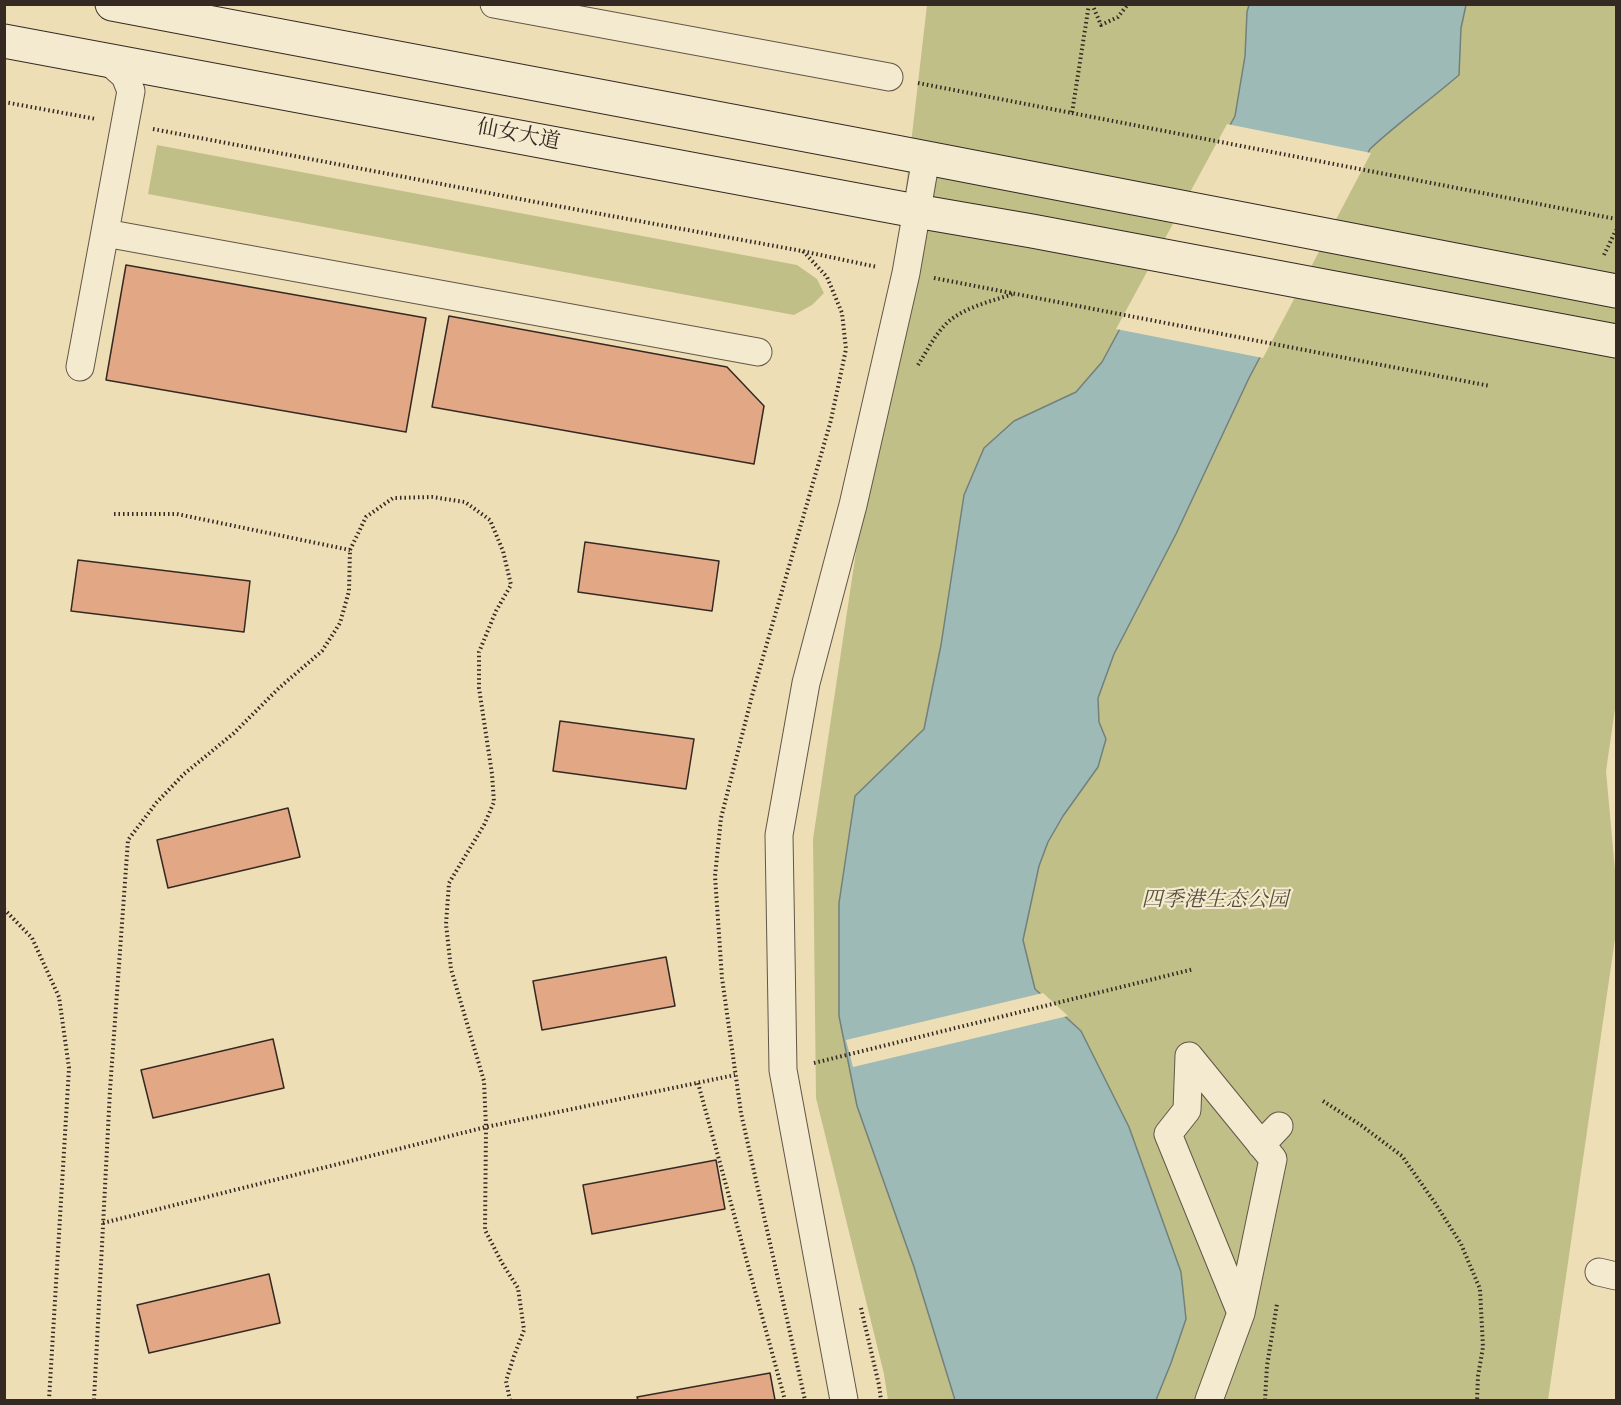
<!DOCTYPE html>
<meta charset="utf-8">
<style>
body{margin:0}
#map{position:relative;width:1621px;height:1405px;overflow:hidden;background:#eedeb5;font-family:"Sorts Mill Goudy",serif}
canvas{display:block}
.frame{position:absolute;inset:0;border:6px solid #342a23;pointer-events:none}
</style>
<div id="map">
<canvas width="1621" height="1405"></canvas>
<div class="frame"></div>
</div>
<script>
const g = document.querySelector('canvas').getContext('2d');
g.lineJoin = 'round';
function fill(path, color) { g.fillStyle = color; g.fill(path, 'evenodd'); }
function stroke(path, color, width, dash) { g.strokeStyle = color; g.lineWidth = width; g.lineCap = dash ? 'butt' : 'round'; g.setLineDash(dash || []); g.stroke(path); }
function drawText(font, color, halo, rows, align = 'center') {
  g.font = font + ' "Sorts Mill Goudy","Noto Serif SC",serif'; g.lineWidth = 4.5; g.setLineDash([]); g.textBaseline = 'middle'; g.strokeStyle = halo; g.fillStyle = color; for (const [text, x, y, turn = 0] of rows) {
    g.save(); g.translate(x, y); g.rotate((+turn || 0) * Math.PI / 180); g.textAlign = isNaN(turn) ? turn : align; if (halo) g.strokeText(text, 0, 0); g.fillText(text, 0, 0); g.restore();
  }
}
const green = new Path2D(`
 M927 5H1616V702L1606 771 1616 881V932L1548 1400H888L884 1374 816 1098 813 839 890 325Z
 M157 145 797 265 817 279 824 293 812 305 794 315 148 194Z`);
const water = new Path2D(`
 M1249 5H1466L1461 28 1459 75C1430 100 1398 123 1370 149L1249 378 1176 534 1114 654 1098 698 1099 722 1106 739 1098 767 1063 816 1048 842 1039 866 1023 940 1035 989 1081 1031 1129 1127 1181 1272 1186 1319 1171 1363 1156 1400H955L914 1267 857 1106 839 1016V903L855 796 924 729 941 645 964 495 984 448 1014 421 1076 392 1102 362 1235 116 1245 56 1247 12Z`);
const pier = new Path2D(`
 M1227 124 1371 153 1263 358 1116 329Z
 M1043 993 1068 1016 853 1067 846 1040Z`);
const building = new Path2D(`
 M126 265 426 318 406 432 106 380Z
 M449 316 727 367 764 406 754 464 432 407Z
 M585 542 719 561 712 611 578 592Z
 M78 560 250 581 244 632 71 611Z
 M560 721 694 739 686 789 553 771Z
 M288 808 300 857 168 888 157 840Z
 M666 957 675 1006 542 1030 533 981Z
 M273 1039 284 1088 153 1118 141 1070Z
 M716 1160 725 1209 592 1234 583 1185Z
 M269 1274 280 1323 149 1353 137 1305Z
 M770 1373 775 1400H638L637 1397Z`);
const path = new Path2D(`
 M1092 4 1101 25 1118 17 1128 4
 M918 83 1072 113 1089 4
 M4 102 96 119
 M1072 113 1616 219
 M153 129 541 203 802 251 877 267
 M803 251 827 277 842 313 846 349 831 420 753 692 721 818 715 876 722 978 741 1113 805 1400
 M1604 255 1616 230
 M934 278 1490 386
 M918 365C927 351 935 334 948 322 965 307 992 301 1013 294
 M114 514H177L350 550
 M4 909 32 938 59 997 69 1068 49 1400
 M814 1063 1194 969
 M698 1083 785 1400
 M1323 1101 1362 1126 1402 1156 1435 1203 1461 1244 1480 1289 1483 1347 1478 1376 1477 1400
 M103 1223 486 1127 485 1230 502 1263 518 1288 524 1330 514 1356 506 1381 510 1400
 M861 1308 879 1385 881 1400
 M94 1400 110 1090 128 840 157 802 184 774 234 733 279 688 322 651 340 623 349 591 350 550 366 517 393 498 432 497 465 502 490 520 503 551 511 585 496 611 479 652V688L492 774 494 802 484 825 449 883 446 924 451 969 484 1081 486 1127 735 1075
 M1265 1400 1267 1366 1277 1304`);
const street = new Path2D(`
 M494 4 889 77
 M105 233 758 352
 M80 367 131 91 125 76 106 59
 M1189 1056 1273 1159 1241 1313 1209 1400
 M1189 1056 1187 1110 1168 1134 1241 1313
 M1261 1145 1279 1126
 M1599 1272 1616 1276
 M844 1400 783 1070 779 835 806 683 853 505 906 273 926 158`);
const secondary = new Path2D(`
 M112 4 880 149 1616 291
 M4 41 916 211 1032 231 1616 341`);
const streetNames = [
 ["仙女大道",518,137,11]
];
const parkNames = [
 ["四季港生态公园",1215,902]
];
fill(green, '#c0bf88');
fill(water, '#9dbab7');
stroke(water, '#73807c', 1.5);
fill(pier, '#eedeb5');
fill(building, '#e2a785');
stroke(building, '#342a23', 1.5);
stroke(street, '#625748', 29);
stroke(secondary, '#342a23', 35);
stroke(path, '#342a23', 4, [1.5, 3]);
stroke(street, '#f4eacf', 27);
stroke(secondary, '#f4eacf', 33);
drawText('21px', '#342a23', '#f4eacf', streetNames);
drawText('italic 21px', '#574f3c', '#f4eacf', parkNames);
</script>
